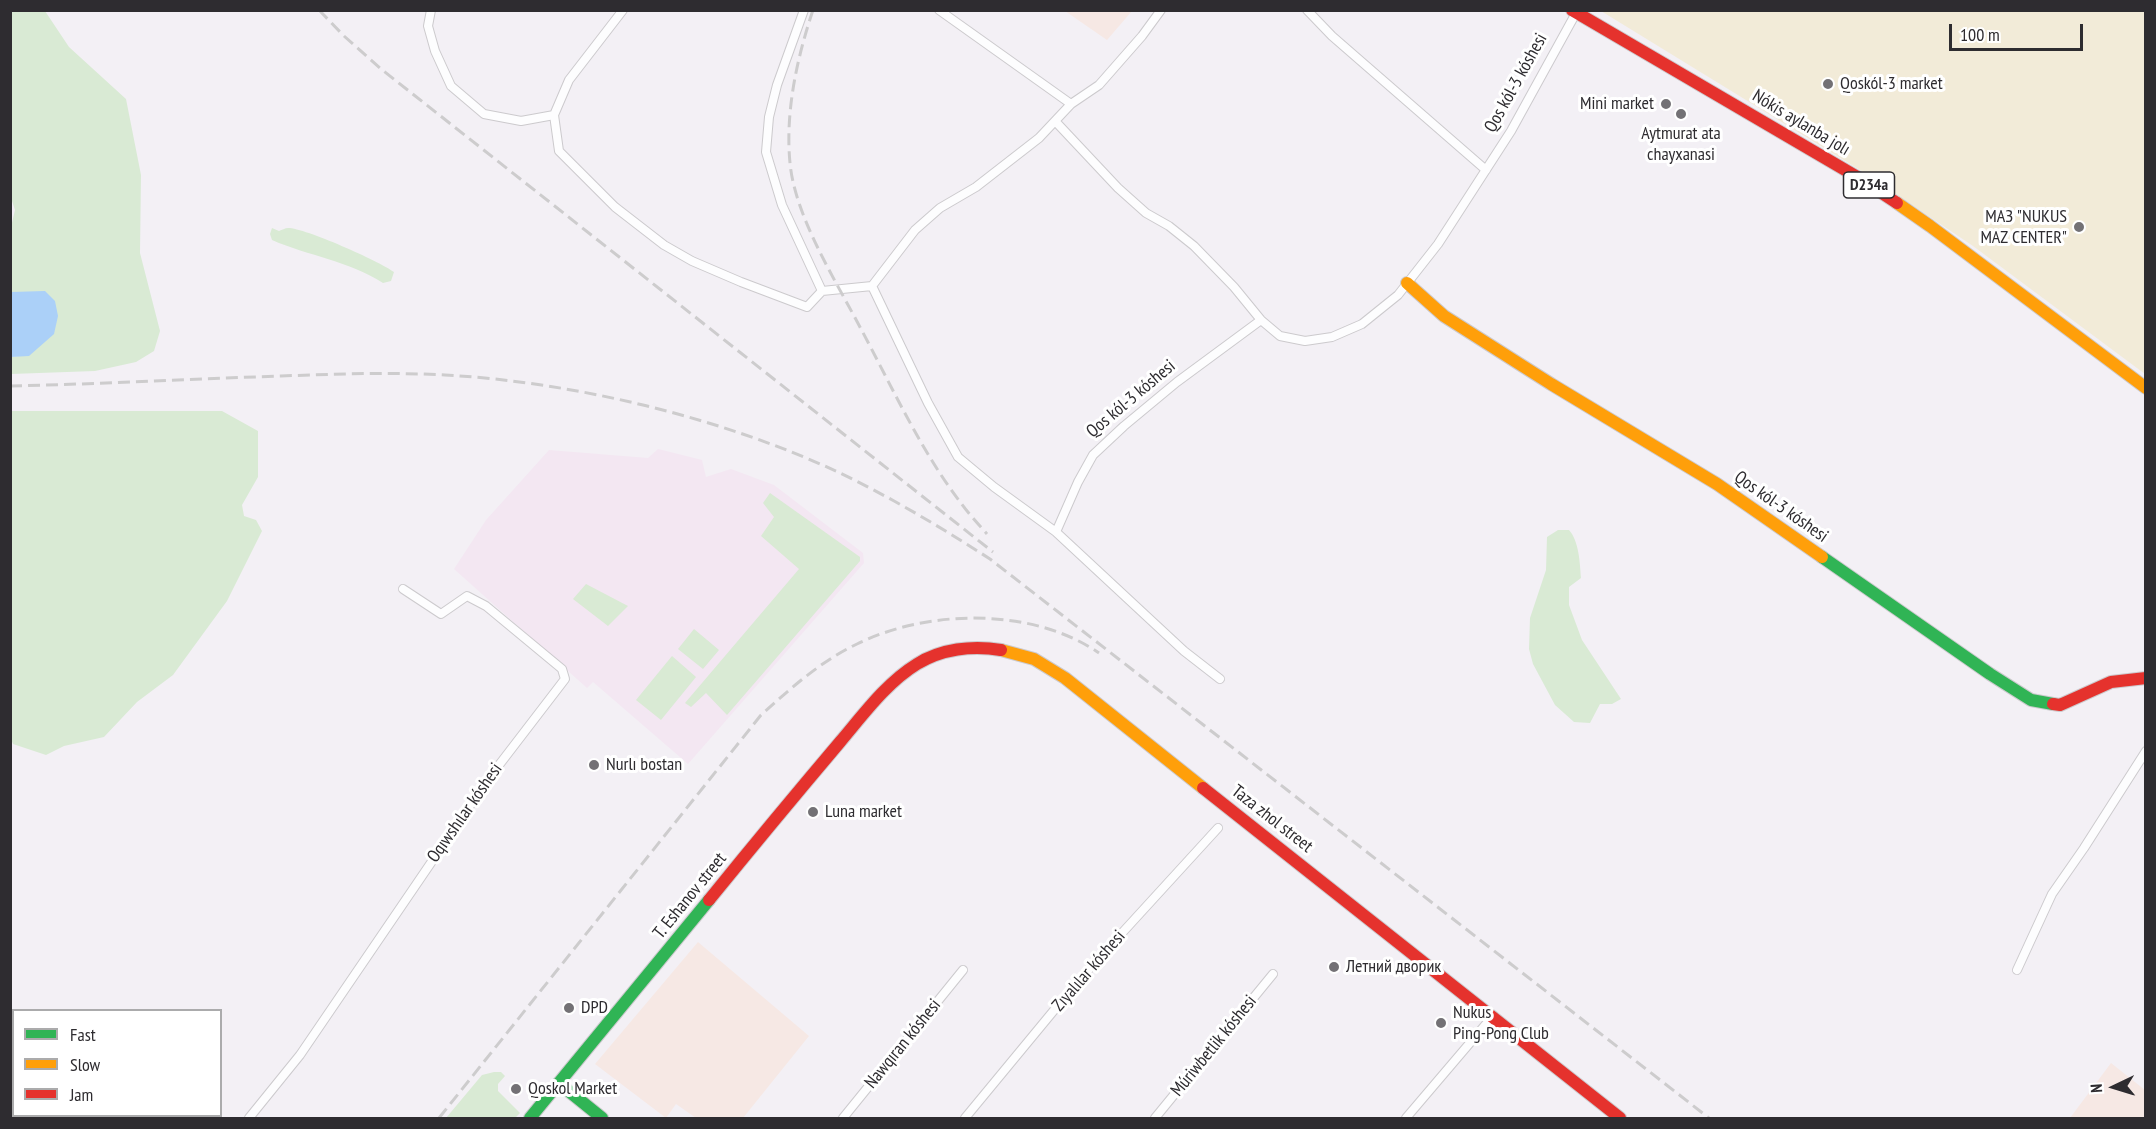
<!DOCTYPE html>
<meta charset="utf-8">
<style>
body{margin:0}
#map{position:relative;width:2156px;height:1129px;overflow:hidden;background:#f3f0f5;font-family:"PT Sans Narrow",sans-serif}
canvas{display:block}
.frame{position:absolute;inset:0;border:12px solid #2e2c30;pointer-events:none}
.legend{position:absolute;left:12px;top:1009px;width:210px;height:108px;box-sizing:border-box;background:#fff;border:2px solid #ababac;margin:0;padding:8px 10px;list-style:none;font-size:18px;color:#2e2c30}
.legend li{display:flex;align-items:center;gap:12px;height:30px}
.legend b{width:30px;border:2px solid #ababac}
.north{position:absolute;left:2084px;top:1057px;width:60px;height:60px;-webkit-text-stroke:4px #fff;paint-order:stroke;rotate:266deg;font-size:16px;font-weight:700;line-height:24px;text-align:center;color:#2e2c30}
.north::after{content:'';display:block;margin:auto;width:21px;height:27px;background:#2e2c30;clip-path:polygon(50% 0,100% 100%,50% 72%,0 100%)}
.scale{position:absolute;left:1949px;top:24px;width:134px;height:27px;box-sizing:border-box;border:3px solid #2e2c30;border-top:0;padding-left:8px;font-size:18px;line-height:21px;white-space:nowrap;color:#2e2c30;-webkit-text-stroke:4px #fff;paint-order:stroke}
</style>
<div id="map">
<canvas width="2156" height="1129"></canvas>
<div class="frame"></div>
<ul class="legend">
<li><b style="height:8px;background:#30b455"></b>Fast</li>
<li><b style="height:8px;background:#ff9f0a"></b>Slow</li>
<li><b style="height:8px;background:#e5322d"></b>Jam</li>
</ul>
<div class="north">N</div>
<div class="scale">100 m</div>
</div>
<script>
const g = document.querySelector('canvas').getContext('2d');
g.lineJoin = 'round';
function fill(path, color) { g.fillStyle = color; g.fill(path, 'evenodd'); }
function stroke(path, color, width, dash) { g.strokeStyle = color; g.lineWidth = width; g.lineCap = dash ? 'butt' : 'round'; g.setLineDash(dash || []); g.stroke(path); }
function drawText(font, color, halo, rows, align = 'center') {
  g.font = font + ' "PT Sans Narrow",sans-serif'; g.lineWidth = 6; g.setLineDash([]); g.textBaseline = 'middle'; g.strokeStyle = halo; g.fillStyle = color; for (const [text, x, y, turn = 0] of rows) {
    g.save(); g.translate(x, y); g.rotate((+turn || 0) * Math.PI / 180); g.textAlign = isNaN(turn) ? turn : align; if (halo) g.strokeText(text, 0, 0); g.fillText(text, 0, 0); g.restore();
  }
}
const industrial = new Path2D(`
 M1065 11H1132L1107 40Z
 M698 942 809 1036 743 1118H696L676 1104 666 1118 595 1064Z
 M2111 1063 2145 1090V1118H2070Z`);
const medical = new Path2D(`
 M658 449 702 460 706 477 731 469 774 485 863 553 864 563 688 764 593 682 587 688 454 569 486 520 549 450 648 458Z`);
const green = new Path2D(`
 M11 11H45L69 47 126 99 141 175 140 253 160 331 154 351 136 362 95 371 11 374V357L29 355 45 292H11L10 231 15 210 10 195Z
 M272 228 279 231C282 230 285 228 288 228 305 228 379 261 394 272L391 281 383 283C349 261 309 256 272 240L270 234Z
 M11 411H222L258 431V477L242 505 244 516 256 520 262 531 227 601 173 675 137 702 104 737 64 746 46 755 13 744 11 739Z
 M770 493 860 557V561L727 715 706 693 691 707 685 703 799 569 761 536 774 517 763 503Z
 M1558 530H1569C1579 541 1580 563 1581 578L1569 587V605L1582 640 1621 699 1612 704H1600L1590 723 1574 722 1555 705 1533 664 1529 649 1530 618 1546 570 1547 537Z
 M586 584 628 606 608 626 573 599Z
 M694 629 719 650 703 669 678 649Z
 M672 656 696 677 661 720 636 700Z
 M494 1072H501L505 1076 498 1084V1091L520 1113 515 1118H446L482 1075Z`);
const sand = new Path2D(`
 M1601 11H2145V374L1973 246 1860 170Z`);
const water = new Path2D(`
 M45 291 55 301 58 316 54 334 29 356 11 357V292Z`);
const street = new Path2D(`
 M431 10 428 26 435 51 451 86 484 114 521 121 554 115
 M623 10 569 80 554 115 559 151 615 207 664 245 692 261 741 282 807 307 822 291 872 286
 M804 10 777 85 769 117 766 152 782 205 822 291
 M939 10 1071 104
 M1307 10 1332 36 1486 170
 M1055 121 1118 188 1146 213 1169 226 1194 246 1234 287 1261 320 1280 336 1305 341 1332 337 1362 324 1398 295 1438 244 1511 131 1576 13
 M872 286 928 403 958 457 994 487 1056 532 1184 651 1220 679
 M872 286 915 230 940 208 976 187 1039 138 1071 104 1099 85 1142 36 1161 10
 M1056 532 1078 482 1093 455 1124 426 1177 382 1261 320
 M2017 970 2052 894 2084 848 2146 751
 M34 1118 37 1116
 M249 1118 300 1055 486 782 565 679 562 669 486 606 467 596 441 614 403 589
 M843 1118 963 970
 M965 1118 1079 980 1218 828
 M1155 1118 1273 974
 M1406 1118 1492 1017`);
const fast = new Path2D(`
 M1822 557 1990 674 2031 700 2053 704
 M560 1084 602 1118
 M530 1118 709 900`);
const slow = new Path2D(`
 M1897 203 1930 226 2146 388
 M1407 283 1444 316 1551 384 1717 484 1822 557
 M1001 650 1034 659 1065 678 1203 788`);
const jam = new Path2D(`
 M1572 10 1859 178 1897 203
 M2053 704 2060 705 2111 682 2146 678
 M1203 788 1620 1118
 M709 900C752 847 796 794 840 742 863 715 886 683 917 664 941 649 972 645 1001 650`);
const rail = new Path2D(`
 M319 10 344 36 381 69 993 552
 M813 10C797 58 785 112 790 163 795 217 836 281 861 329 891 385 922 453 961 503 969 514 978 524 987 534
 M10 386C101 384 191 379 281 376 336 374 390 372 445 375 574 382 723 418 840 473 892 498 942 528 990 559L1709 1118
 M439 1118 761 715C791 688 821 661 857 644 928 609 1032 607 1099 653`);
const markers = [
 [1828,84,6,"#737175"],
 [1666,104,6,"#737175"],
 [1681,114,6,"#737175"],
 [2079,227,6,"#737175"],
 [594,765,6,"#737175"],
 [813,812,6,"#737175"],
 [1334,967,6,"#737175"],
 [569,1008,6,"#737175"],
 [1441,1023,6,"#737175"],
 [516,1089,6,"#737175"]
];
const shields = [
 [1869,185,51]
];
const shieldNames = [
 ["D234a",1869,185]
];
const streetNames = [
 ["Qos kól-3 kóshesi",1516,83,-61],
 ["Nókis aylanba jolı",1801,123,31],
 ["Qos kól-3 kóshesi",1131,399,-40],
 ["Qos kól-3 kóshesi",1781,507,35],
 ["Oqıwshılar kóshesi",465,813,-55],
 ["Taza zhol street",1272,819,38],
 ["T. Eshanov street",690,896,-51],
 ["Zıyalılar kóshesi",1089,971,-49],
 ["Nawqıran kóshesi",903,1044,-51],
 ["Múriwbetlik kóshesi",1214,1046,-51]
];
const poiNames = [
 ["Qoskól-3 market",1840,84],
 ["Mini market",1654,104,"right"],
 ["Aytmurat ata",1681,134,"center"],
 ["chayxanasi",1681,155,"center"],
 ["МАЗ \"NUKUS",2067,217,"right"],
 ["MAZ CENTER\"",2067,238,"right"],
 ["Nurlı bostan",606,765],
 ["Luna market",825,812],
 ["Летний дворик",1346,967],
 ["DPD",581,1008],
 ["Nukus",1453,1013],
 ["Ping-Pong Club",1453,1034],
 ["Qoskol Market",528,1089]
];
fill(industrial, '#f6e8e4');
fill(medical, '#f3e7f2');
fill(green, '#d9ead4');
fill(sand, '#f2ebd8');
fill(water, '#abd0f8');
stroke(street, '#cccacd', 10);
stroke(fast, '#cccacd', 14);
stroke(slow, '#cccacd', 14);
stroke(jam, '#cccacd', 14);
stroke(street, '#fdfdfe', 8);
stroke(fast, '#30b455', 12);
stroke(slow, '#ff9f0a', 12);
stroke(jam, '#e5322d', 12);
stroke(rail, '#cdcccd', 3, [12, 6]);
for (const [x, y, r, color] of markers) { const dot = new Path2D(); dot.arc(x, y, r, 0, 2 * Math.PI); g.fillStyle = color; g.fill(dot); stroke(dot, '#fff', 2); }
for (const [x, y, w] of shields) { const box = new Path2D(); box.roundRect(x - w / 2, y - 13, w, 26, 4.5); g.fillStyle = '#fff'; g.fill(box); stroke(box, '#2e2c30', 1.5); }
drawText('bold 16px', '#2e2c30', null, shieldNames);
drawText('18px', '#2e2c30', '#fff', streetNames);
drawText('18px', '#2e2c30', '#fff', poiNames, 'left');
</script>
